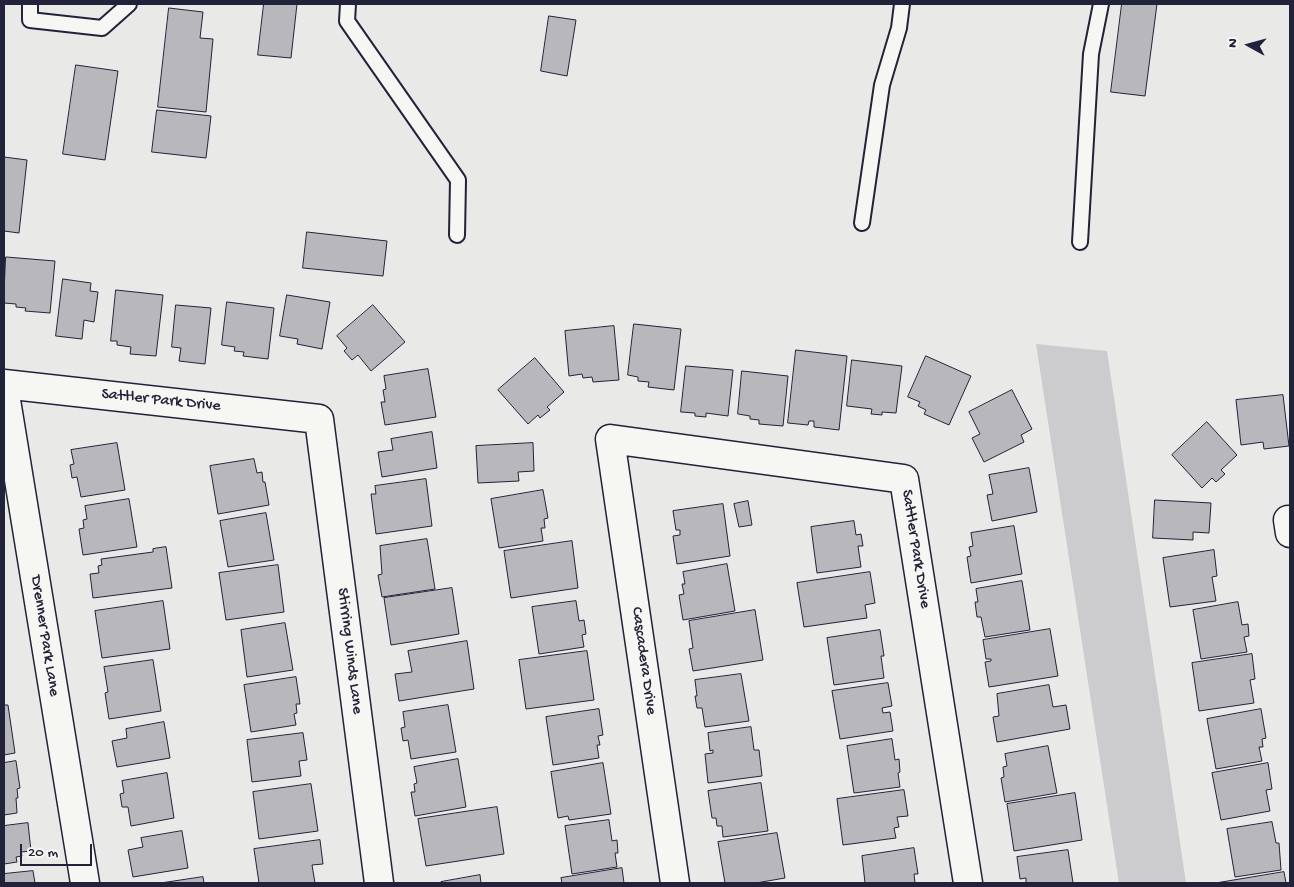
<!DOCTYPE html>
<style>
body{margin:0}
#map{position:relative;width:1294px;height:887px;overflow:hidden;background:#e9e9e7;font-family:"Gochi Hand",sans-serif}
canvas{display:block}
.frame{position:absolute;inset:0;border:5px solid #22223b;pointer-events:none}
.north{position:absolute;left:1224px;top:20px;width:50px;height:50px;-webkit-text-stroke:4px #f6f6f2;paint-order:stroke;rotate:277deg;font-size:14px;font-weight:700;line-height:20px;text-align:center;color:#22223b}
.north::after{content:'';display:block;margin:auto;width:18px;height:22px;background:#22223b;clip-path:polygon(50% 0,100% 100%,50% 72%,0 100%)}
.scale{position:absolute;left:20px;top:844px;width:72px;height:22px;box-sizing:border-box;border:2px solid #22223b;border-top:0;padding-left:6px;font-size:15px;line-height:18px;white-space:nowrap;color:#22223b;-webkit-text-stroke:4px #f6f6f2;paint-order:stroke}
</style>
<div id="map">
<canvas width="1294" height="887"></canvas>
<div class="frame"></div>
<div class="north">N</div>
<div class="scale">20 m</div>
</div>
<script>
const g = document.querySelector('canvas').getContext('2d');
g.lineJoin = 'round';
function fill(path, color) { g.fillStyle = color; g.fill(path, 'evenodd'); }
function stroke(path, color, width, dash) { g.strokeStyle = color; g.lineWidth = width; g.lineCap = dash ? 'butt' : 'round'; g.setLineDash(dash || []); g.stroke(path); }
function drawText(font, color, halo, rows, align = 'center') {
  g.font = font + ' "Gochi Hand",sans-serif'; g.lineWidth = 4; g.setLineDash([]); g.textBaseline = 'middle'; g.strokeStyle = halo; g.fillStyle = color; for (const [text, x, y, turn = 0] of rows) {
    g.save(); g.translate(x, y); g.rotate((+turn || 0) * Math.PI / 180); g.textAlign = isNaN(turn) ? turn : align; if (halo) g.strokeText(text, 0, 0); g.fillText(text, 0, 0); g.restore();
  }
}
const green = new Path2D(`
 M1036 344 1107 351 1186 883H1119Z`);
const building = new Path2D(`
 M264 4H297L291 58 258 55Z
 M1122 4H1157L1145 96 1111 92Z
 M169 8 203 12 200 38 213 39 206 112 158 107Z
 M549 16 576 20 567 76 541 71Z
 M76 65 118 71 105 160 63 154Z
 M157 110 211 116 206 158 152 152Z
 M4 157 27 160 19 233 4 231Z
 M307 232 387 241 383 276 303 268Z
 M6 257 55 261 50 313 25 311 26 308 16 307V304L4 303Z
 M63 279 91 283 90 291 98 292 94 322 84 320 82 339 56 336Z
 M116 290 163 295 156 356 130 354 131 347 117 345V341H111Z
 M287 295 330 302 322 349 297 344 298 339 280 336Z
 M227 302 274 308 268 359 243 356 244 352 234 351 235 347 222 345Z
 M176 305 211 308 205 364 179 361 181 348 172 347Z
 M373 305 405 342 371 371 358 355 352 360 344 351 347 348 337 336Z
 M634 324 681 329 674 390 648 387 649 382 638 381V377L628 375Z
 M614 326 619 380 593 382 592 377 583 378 582 374 569 376 565 331Z
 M796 350 847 356 839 430 814 427V421H809L808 425 788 423Z
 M926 356 971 376 949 425 924 414 926 410 918 406 920 402 908 397Z
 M535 358 564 392 547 407 550 410 540 418 538 415 528 424 498 390Z
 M852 360 902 366 896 413 882 412V415L871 414 872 409 847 406Z
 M686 366 733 370 728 416 706 413V417L695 416V413L681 412Z
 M428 369 436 417 385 425 381 402H385L383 390 386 389 384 376Z
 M742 371 788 376 783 426 759 424V420L750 419V416L738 414Z
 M1012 390 1032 429 1021 435 1024 442 984 462 972 438 980 434 969 412Z
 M1283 395 1289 446 1264 449 1263 442 1241 445 1236 400Z
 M1207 422 1237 455 1221 470 1225 474 1216 482 1212 478 1202 488 1172 455Z
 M432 432 437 468 382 477 378 452 393 450 391 439Z
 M117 443 125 490 81 497 77 477 72 478 70 465 74 464 71 450Z
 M533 443 534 471 518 472 519 481 478 483 476 446Z
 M254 459 257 473 262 472 263 482H265L269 505 218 514 210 466Z
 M1029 468 1037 512 992 521 987 495 993 494 989 475Z
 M426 479 432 526 376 534 371 494H376L375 486Z
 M543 490 548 518 544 519 545 528H541L543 541 499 548 491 499Z
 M129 499 137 547 83 555 79 529 84 528 83 520 87 519 85 506Z
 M1155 500 1211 503 1209 533 1193 532V540L1153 538Z
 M748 501 752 525 739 527 734 504Z
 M723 504 730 556 677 564 673 536 680 535V530H676L673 511Z
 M266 513 274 560 228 567 220 521Z
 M854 521 856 535 861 534 863 546H858L861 567 817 573 811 527Z
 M1014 526 1022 574 971 583 967 557 971 556 969 547 973 546 971 533Z
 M427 539 435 589 382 597 378 575 382 574 380 546Z
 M572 541 578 588 511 598 504 551Z
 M166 547 172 588 93 598 90 574 99 573 98 566 102 565 101 559 153 552V549Z
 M1214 550 1217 576 1212 577 1216 601 1170 607 1163 558Z
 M727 564 735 611 683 620 679 595 684 594 682 584H685L683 572Z
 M278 565 284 612 226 620 219 573Z
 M870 572 875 603 865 605 867 618 804 627 797 583Z
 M1022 581 1030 630 985 637 981 617H977L975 602H978L976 589Z
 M452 588 459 634 391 645 384 598Z
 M163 601 170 649 102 658 95 611Z
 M576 601 579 621 584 620 586 634 582 635 584 647 539 654 532 607Z
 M1238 602 1242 625 1248 624 1249 636 1244 637 1247 652 1201 659 1193 610Z
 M755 610 763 660 693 671 689 649 693 648 689 621Z
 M285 623 293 670 247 677 241 630Z
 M1050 629 1058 676 989 687 985 662 991 661V659H986L983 640Z
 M880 630 884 656H881L884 678 834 685 827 638Z
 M467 641 474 689 399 701 395 674 412 672 408 651Z
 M587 651 594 700 526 709 519 660Z
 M1252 654 1255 679 1250 680 1254 703 1199 711 1192 663Z
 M153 660 161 711 109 719 105 693 108 692 104 667Z
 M741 674 749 721 705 727 702 708H697L695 696H697L695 680Z
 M296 677 300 704H296L297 713 294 714 296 725 251 732 244 685Z
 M888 683 892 706 882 708 883 713 890 712 893 731 840 739 832 691Z
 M1049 685 1053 707 1066 705 1070 729 997 742 993 717 999 716 997 694Z
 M4 705H8L15 753 4 755Z
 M448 705 456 752 411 759 408 740 403 741 401 728 405 727 403 712Z
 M599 709 603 735 598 736 600 745H597L599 758 553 765 546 717Z
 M1261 709 1266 738 1262 739 1263 747H1259L1262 761 1216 769 1207 719Z
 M164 722 170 758 117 767 112 741 127 738 126 729Z
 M751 727 754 750H759L762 776 708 783 705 754 713 753V750L710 751 708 733Z
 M303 733 307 760 299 761 301 776 252 782 247 740Z
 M892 739 895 760 899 759 900 772 898 773 900 787 854 793 847 746Z
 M1048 746 1057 793 1005 802 1001 778 1004 777 1003 767 1007 766 1005 754Z
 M458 759 466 807 415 816 411 792H415L414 784 417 783 414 767Z
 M16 761 20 788 17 789 18 798H16L17 813 4 815V763Z
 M603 763 611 814 569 820 568 816 558 818 551 772Z
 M1268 763 1272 789 1266 790 1270 811 1221 820 1212 773Z
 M167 773 174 818 131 826 128 807H122L120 794 124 793 122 781Z
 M761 783 768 831 723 837 722 826H717L716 818H712L708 791Z
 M311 784 318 831 259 839 253 792Z
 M904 790 908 816 897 817 899 827 894 828 896 838 843 845 837 799Z
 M1075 793 1082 840 1014 851 1007 804Z
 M497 807 504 854 426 866 418 819Z
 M609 820 612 841 617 840 618 853H615L617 867 572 874 565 826Z
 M1272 822 1276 843H1279L1281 870 1235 877 1227 829Z
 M28 823 31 851 21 852 22 856 16 857 17 862 4 864V826Z
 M182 831 188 868 133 877 128 850 143 847 141 838Z
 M777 833 785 878 756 883H725L718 842Z
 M320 840 323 864 312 865 315 883H259L254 849Z
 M914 848 918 874H914L915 883H865L862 856Z
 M1068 850 1073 883H1022H1026V878L1020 879 1017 857Z
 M622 868 624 883H562L561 878Z
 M33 871 35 883H4V874Z
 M1284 872 1286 883H1216Z
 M480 875 481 883H441V882Z
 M203 877 204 883H161Z`);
const lane = new Path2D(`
 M30 4V20L102 28 129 4
 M348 4 347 21 458 180 457 235
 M862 223 882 85 899 28 902 4
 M1080 242 1091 54 1101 4`);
const street = new Path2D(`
 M4 384 319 419 379 883
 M4 388 85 883
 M1290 520H1288L1290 533
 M675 883 610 439 904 479 968 883`);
const streetNames = [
 ["Sattler Park Drive",161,401,6],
 ["Sattler Park Drive",915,549,81],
 ["Drenner Park Lane",44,636,81],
 ["Stirring Winds Lane",349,651,83],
 ["Cascadera Drive",643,661,82]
];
fill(green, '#ccccce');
fill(building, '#b8b8bc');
stroke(building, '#22223b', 1);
stroke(lane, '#22223b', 18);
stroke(street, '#22223b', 31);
stroke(lane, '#f6f6f2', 14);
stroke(street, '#f6f6f2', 28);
drawText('16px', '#22223b', '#f6f6f2', streetNames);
</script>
